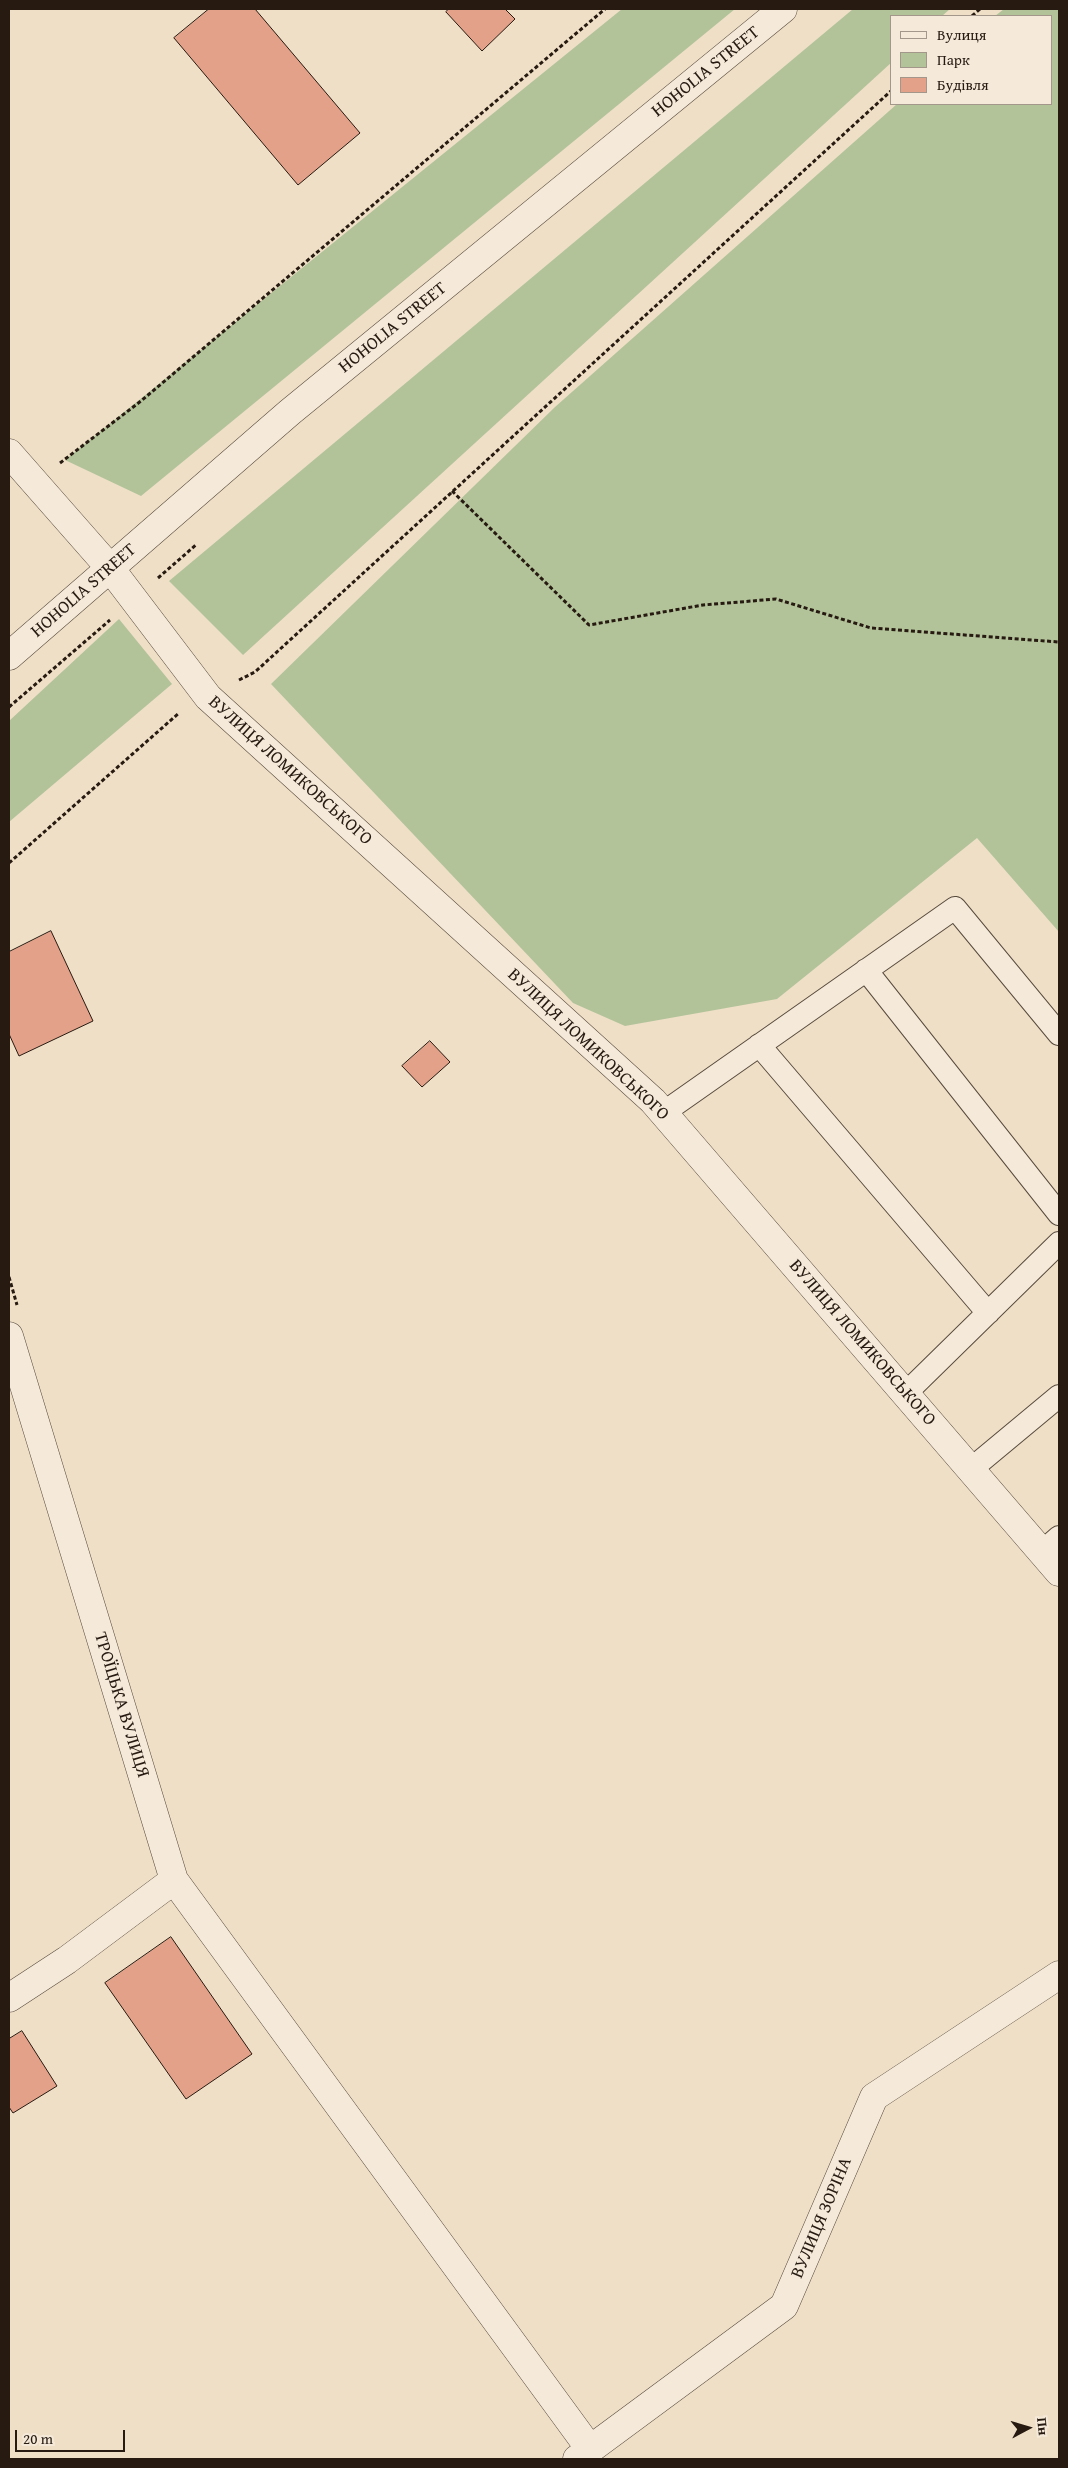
<!DOCTYPE html>
<meta charset="utf-8">
<style>
body{margin:0}
#map{position:relative;width:1068px;height:2468px;overflow:hidden;background:#efdfc6;font-family:"Gentium Book Plus",serif}
canvas{display:block}
.frame{position:absolute;inset:0;border:10px solid #261a11;pointer-events:none}
.legend{position:absolute;left:890px;top:15px;width:162px;height:90px;box-sizing:border-box;background:#f5eada;border:1px solid #a2978a;margin:0;padding:6px 9px;list-style:none;font-size:15px;color:#261a11}
.legend li{display:flex;align-items:center;gap:10px;height:25px}
.legend b{width:25px;border:1px solid #a2978a}
.north{position:absolute;left:1003px;top:2403px;width:50px;height:50px;-webkit-text-stroke:4px #f5eada;paint-order:stroke;rotate:84deg;font-size:14px;font-weight:700;line-height:20px;text-align:center;color:#261a11}
.north::after{content:'';display:block;margin:auto;width:18px;height:22px;background:#261a11;clip-path:polygon(50% 0,100% 100%,50% 72%,0 100%)}
.scale{position:absolute;left:15px;top:2430px;width:110px;height:22px;box-sizing:border-box;border:2px solid #261a11;border-top:0;padding-left:6px;font-size:15px;line-height:18px;white-space:nowrap;color:#261a11;-webkit-text-stroke:4px #f5eada;paint-order:stroke}
</style>
<div id="map">
<canvas width="1068" height="2468"></canvas>
<div class="frame"></div>
<ul class="legend">
<li><b style="height:6px;background:#f5eada"></b>Вулиця</li>
<li><b style="height:14px;background:#b2c39a"></b>Парк</li>
<li><b style="height:14px;background:#e3a189"></b>Будівля</li>
</ul>
<div class="north">Пн</div>
<div class="scale">20 m</div>
</div>
<script>
const g = document.querySelector('canvas').getContext('2d');
g.lineJoin = 'round';
function fill(path, color) { g.fillStyle = color; g.fill(path, 'evenodd'); }
function stroke(path, color, width, dash) { g.strokeStyle = color; g.lineWidth = width; g.lineCap = dash ? 'butt' : 'round'; g.setLineDash(dash || []); g.stroke(path); }
function drawText(font, color, halo, rows, align = 'center') {
  g.font = font + ' "Gentium Book Plus",serif'; g.lineWidth = 4; g.setLineDash([]); g.textBaseline = 'middle'; g.strokeStyle = halo; g.fillStyle = color; for (const [text, x, y, turn = 0] of rows) {
    g.save(); g.translate(x, y); g.rotate((+turn || 0) * Math.PI / 180); g.textAlign = isNaN(turn) ? turn : align; if (halo) g.strokeText(text, 0, 0); g.fillText(text, 0, 0); g.restore();
  }
}
const green = new Path2D(`
 M622 9H735L141 496 65 460Z
 M853 9H950L942 16H892V62L243 655 169 581Z
 M1004 9H1059V932L977 838 777 999 625 1026 573 1003 271 684 555 407 897 104H1052V16H995Z
 M119 619 172 684 9 822V721Z`);
const building = new Path2D(`
 M209 9H255L360 133 298 185 174 38Z
 M449 9H505L515 19 482 51 446 12Z
 M51 931 93 1021 19 1056 9 1034V952Z
 M430 1041 450 1062 422 1087 402 1066Z
 M171 1937 252 2054 186 2099 105 1983Z
 M22 2031 57 2086 13 2113 9 2107V2039Z`);
const path = new Path2D(`
 M972 16 980 9
 M60 463 141 401 605 9
 M452 491 589 625 703 605 776 599 871 628 1059 642
 M158 578 197 544
 M239 680 255 672 892 90
 M9 707 110 620
 M9 863 179 713
 M9 1277 17 1305`);
const service = new Path2D(`
 M866 970 1059 1214
 M759 1045 988 1313
 M663 1113 955 908 1059 1034
 M905 1394 1059 1243
 M970 1470 1059 1396
 M1042 1552 1059 1537`);
const minor = new Path2D(`
 M110 568 208 697 653 1101 1059 1572
 M9 1336 174 1880 67 1960 9 1998
 M174 1880 590 2449
 M577 2459 784 2306 874 2097 1059 1975`);
const tertiary = new Path2D(`
 M9 453 110 568
 M9 656 290 412 783 9`);
const streetNames = [
 ["HOHOLIA STREET",706,72,-39],
 ["HOHOLIA STREET",393,328,-39],
 ["HOHOLIA STREET",84,591,-41],
 ["ВУЛИЦЯ ЛОМИКОВСЬКОГО",290,771,42],
 ["ВУЛИЦЯ ЛОМИКОВСЬКОГО",588,1045,43],
 ["ВУЛИЦЯ ЛОМИКОВСЬКОГО",862,1343,49],
 ["ТРОЇЦЬКА ВУЛИЦЯ",121,1705,73],
 ["ВУЛИЦЯ ЗОРІНА",822,2218,-67]
];
fill(green, '#b2c39a');
fill(building, '#e3a189');
stroke(building, '#261a11', 1);
stroke(service, '#584b3e', 24);
stroke(minor, '#584b3e', 29);
stroke(tertiary, '#584b3e', 29);
stroke(path, '#261a11', 3, [4, 2.5]);
stroke(service, '#f5eada', 22);
stroke(minor, '#f5eada', 28);
stroke(tertiary, '#f5eada', 28);
drawText('18px', '#261a11', '#f5eada', streetNames);
</script>
